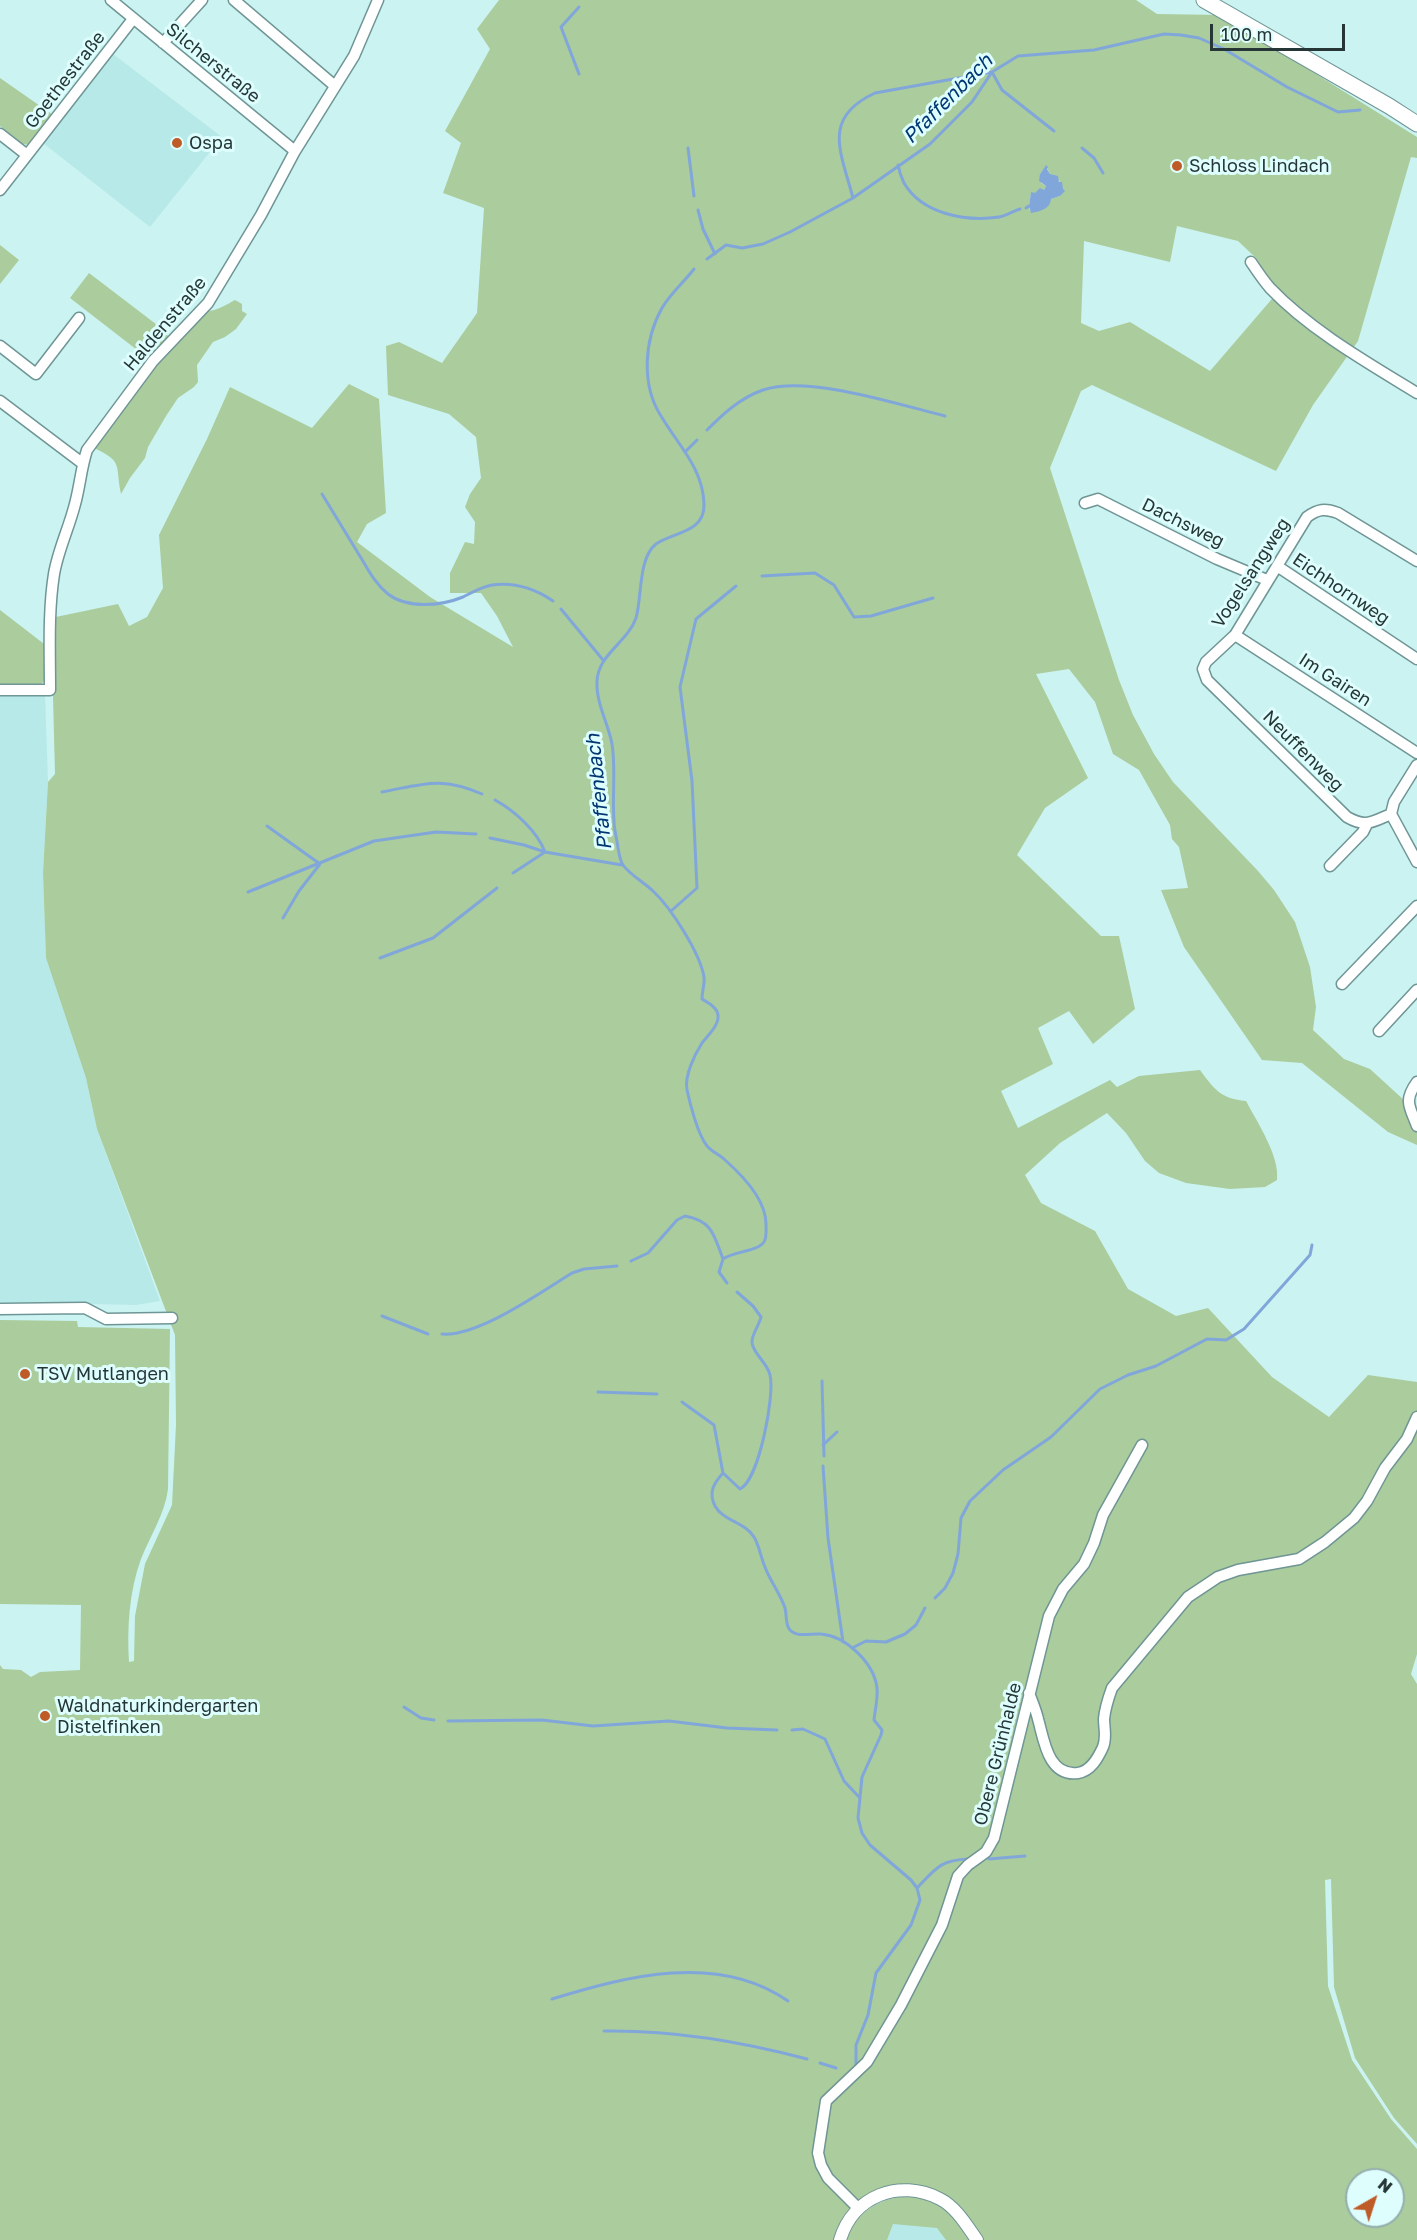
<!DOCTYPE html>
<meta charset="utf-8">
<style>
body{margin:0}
#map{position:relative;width:1417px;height:2240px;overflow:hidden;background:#cbf3f2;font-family:"Golos Text",sans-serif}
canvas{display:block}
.north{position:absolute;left:1345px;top:2168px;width:60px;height:60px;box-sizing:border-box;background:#defefe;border:2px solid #94aeae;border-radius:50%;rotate:39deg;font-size:16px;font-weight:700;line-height:24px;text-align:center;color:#263636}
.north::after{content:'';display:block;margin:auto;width:21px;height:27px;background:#bf5b27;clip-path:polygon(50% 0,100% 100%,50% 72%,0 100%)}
.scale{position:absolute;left:1210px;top:24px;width:135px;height:27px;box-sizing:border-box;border:3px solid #263636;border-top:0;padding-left:8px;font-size:18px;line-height:21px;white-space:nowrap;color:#263636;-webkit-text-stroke:4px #defefe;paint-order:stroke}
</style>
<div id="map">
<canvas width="1417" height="2240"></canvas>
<div class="north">N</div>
<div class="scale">100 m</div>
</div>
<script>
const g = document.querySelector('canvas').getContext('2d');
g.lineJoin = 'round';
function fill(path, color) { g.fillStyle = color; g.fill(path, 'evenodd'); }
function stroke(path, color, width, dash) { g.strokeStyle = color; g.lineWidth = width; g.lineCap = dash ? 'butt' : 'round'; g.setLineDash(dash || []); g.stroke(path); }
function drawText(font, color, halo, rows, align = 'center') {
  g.font = font + ' "Golos Text",sans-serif'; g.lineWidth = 6; g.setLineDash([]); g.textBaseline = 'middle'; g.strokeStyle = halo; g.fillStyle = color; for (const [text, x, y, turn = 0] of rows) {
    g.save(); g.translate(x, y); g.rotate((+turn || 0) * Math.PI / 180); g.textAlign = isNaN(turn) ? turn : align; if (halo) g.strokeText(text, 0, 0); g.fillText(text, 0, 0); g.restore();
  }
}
const built = new Path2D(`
 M113 54 222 137 150 227 43 143Z
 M0 694 45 695 48 782 43 873 46 958 86 1078 97 1129 160 1301 136 1305 0 1302Z
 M878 2202 972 2240H846L860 2217Z`);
const green = new Path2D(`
 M499 0H1136L1157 14 1221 15 1417 137V158L1411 157 1358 341 1313 405 1276 471 1092 385 1081 391 1050 468 1119 680 1133 715 1154 754 1173 782 1258 871 1274 890 1295 922 1310 967 1316 1007 1313 1030 1344 1059 1370 1069 1417 1112V1145L1388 1132 1302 1063 1262 1060 1184 947 1161 890 1188 888 1179 847 1172 839 1170 825 1139 770 1113 754 1095 702 1069 669 1036 674 1088 778 1045 808 1017 855 1101 936H1119L1135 1009 1093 1044 1069 1011 1038 1028 1053 1064 1001 1091 1018 1128 1110 1080 1117 1087 1139 1076 1200 1070C1214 1089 1221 1099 1246 1101 1257 1122 1280 1156 1277 1180L1265 1187 1230 1189 1186 1183 1159 1173 1145 1161 1126 1133 1107 1113 1060 1143 1025 1175 1041 1203 1095 1231 1128 1289 1176 1316 1208 1308 1272 1377 1329 1417 1368 1375 1417 1382V1654L1411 1674 1417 1684V2144L1394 2118 1355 2058 1334 1987 1331 1879 1325 1880 1328 1986 1352 2060 1391 2119 1417 2149V2240H982L935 2193C922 2194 867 2196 860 2201 847 2208 837 2226 834 2240H0V1665L3 1669 21 1670 31 1677 40 1672 80 1670 81 1605 0 1604V1320L77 1321 78 1327 170 1329 168 1489C165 1514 150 1536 141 1559 129 1591 127 1629 129 1662L134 1661 135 1616 145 1564 172 1505 176 1425 175 1335 97 1129 86 1078 46 958 43 873 48 782 55 774 51 618 118 604 129 626 147 617 163 588 159 535 207 439 230 387 312 428 349 384 379 399 386 513 367 524 357 542 430 597 513 647 497 616 481 593H450V573L465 542 474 544 475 522 465 507 470 494 481 478 476 437 449 414 388 395 386 346 399 342 442 363 477 313 484 208 443 193 461 143 445 131 490 49 477 29ZM1046 166 1050 174C1060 178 1064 186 1060 196L1051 199 1048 204 1030 211 1029 206 1031 193 1035 194 1044 190 1046 186 1041 183 1040 174ZM1177 226 1238 241 1256 258 1277 293 1210 371 1130 322 1099 331 1081 323 1084 241 1170 262ZM1357 2180H1393V2216H1357Z
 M0 78 53 115 30 145 23 144 0 126Z
 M0 245 19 260 0 284Z
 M89 273 165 331 169 338 150 360 70 298Z
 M235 300 242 304V311L247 314 236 329 225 337 213 342 197 365 198 382 194 387 178 398 166 416 148 447 145 458 130 478 121 494C115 465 124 462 94 448L154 365 205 311C215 312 226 305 235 300Z
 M0 610 48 647C48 660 51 678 39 686H0Z
 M908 2196C944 2199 951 2214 972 2240H946L937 2228 893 2224 887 2240H846C856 2212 879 2198 908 2196Z`);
const water = new Path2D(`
 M1046 165 1048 167 1047 169 1050 174 1058 176 1059 182H1062L1063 189 1065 191 1060 196 1051 199C1050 209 1041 211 1031 213L1029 206 1031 192 1035 193 1040 188 1044 190 1046 186 1039 181 1040 174Z`);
const stream = new Path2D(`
 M579 74 561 27 579 7
 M688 148 694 196
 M1082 148 1094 158 1103 173
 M898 165C899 170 901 177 904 183 922 214 966 222 999 217 1006 216 1013 211 1020 209
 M853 198C841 152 821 118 875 93L992 72 1002 90 1054 131
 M1026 208 1029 206
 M698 210 703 229 715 254
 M707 259 726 245 742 248 763 244 790 232 853 198 930 144 972 102 992 72 1018 56 1094 50 1164 34 1181 35 1199 38 1224 49 1287 87 1338 112 1360 110
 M694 269C684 282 670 294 662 308 644 340 641 385 661 416 678 445 703 468 704 504 705 533 673 532 656 544 638 558 642 598 636 618 628 642 597 655 597 682 596 703 608 723 612 744 616 769 612 795 614 821 614 830 617 839 618 848 619 853 620 861 623 865 630 875 645 883 654 892 671 908 700 953 704 977 705 983 702 991 702 999 708 1003 717 1007 718 1015 719 1026 708 1035 702 1043 695 1054 684 1076 687 1090 690 1104 698 1135 707 1146 712 1152 720 1155 725 1160 742 1175 766 1200 766 1224 766 1229 767 1237 764 1242 757 1252 734 1251 723 1259L719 1272 727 1283
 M707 430C723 414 740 398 763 390 809 375 896 404 945 416
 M686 451 697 440
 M322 494C334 514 346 533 358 553 367 567 374 583 388 594 407 609 441 606 463 597 473 592 481 587 492 585 515 582 534 588 553 601
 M762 576 815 573 834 585 854 617 871 616 933 598
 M561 609 603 660
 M382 792C424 784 441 776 482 794
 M495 800C515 811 537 831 545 852L513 873
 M267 826 320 864 299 891 283 918
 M490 838 524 845 545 852 622 865
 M248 892 374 841 436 832 476 834
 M671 911 697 888 692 781 680 687 696 619 736 586
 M380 958 433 938 497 888
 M631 1261 648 1253 677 1220 685 1216C713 1221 714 1236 723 1259
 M737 1292 753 1306 761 1317C759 1326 751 1335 752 1343 754 1355 767 1362 770 1375 775 1395 759 1480 740 1489L723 1473C714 1483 708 1492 715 1506 723 1521 745 1522 754 1537 759 1545 761 1558 765 1567 770 1581 780 1593 785 1608 787 1615 785 1625 790 1630 797 1638 812 1633 821 1634 846 1636 874 1663 877 1688 878 1699 875 1710 874 1720L882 1730 881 1735 862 1777 858 1818 862 1833 870 1845 911 1880 917 1888 920 1900 911 1925 876 1973 868 2015 856 2045V2066
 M382 1316 428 1334
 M442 1334C478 1337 541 1292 572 1273L584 1269 617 1266
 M822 1381 824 1456
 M598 1392 657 1394
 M682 1402 714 1425 723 1473
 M823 1445 837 1432
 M823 1466 828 1538 843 1642
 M935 1598 945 1588 953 1573 958 1554 961 1518 970 1501 1003 1470 1051 1437 1100 1389 1128 1375 1156 1366 1207 1339 1226 1340 1244 1329 1310 1255 1312 1245
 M852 1648 866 1641 886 1642 905 1634 916 1625 925 1608
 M404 1707 421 1718 434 1720
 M448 1721 542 1720 593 1726 669 1721 727 1728 777 1730
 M792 1730 803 1729 825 1739 844 1781 859 1797
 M989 1859 1025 1856
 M918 1887C936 1868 941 1860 968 1859
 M552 1999C627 1976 718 1952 788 2001
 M604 2031C673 2030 740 2041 807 2059
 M820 2063 836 2068`);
const minor = new Path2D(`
 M111 0 295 151
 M234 0 335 86
 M163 43 202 0
 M0 134 27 155
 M0 190 133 19
 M1251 262C1257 271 1263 280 1270 288 1310 330 1368 363 1417 393
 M0 346 36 374 79 318
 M0 401 82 463
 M1085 503 1098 499 1217 559 1267 580
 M1277 566 1417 659
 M1235 635 1417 753
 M0 690H50C50 652 48 612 54 574 58 550 69 528 75 504 80 486 81 468 87 450L153 361 208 303 261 215 295 151 354 56 378 0
 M1417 765 1394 802 1391 814 1417 862
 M1391 814C1372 822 1366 828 1347 817L1207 680 1203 669 1206 662 1235 635 1307 517C1318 509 1325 508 1338 513L1417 561
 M1330 866 1363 832 1367 824
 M1342 984 1417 906
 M1379 1031 1417 990
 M1417 1082C1403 1101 1410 1107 1417 1126
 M0 1309 85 1308 106 1319 172 1318
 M1029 1693C1032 1701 1036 1710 1038 1719 1044 1740 1048 1777 1078 1773 1091 1771 1098 1758 1103 1747 1107 1737 1104 1729 1104 1719 1105 1708 1108 1699 1112 1688L1188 1597 1218 1577 1238 1570 1299 1559 1325 1542 1354 1518 1367 1501 1385 1468 1407 1439 1417 1417
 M858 2208 828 2178 821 2165 818 2153 826 2101 867 2062 901 2005 942 1925 958 1876 968 1865 986 1852 994 1838 1049 1616 1063 1589 1084 1564 1094 1543 1103 1515 1142 1445`);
const tertiary = new Path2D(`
 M840 2240C853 2196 899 2178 940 2199 956 2207 967 2226 977 2240`);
const secondary = new Path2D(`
 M1204 0 1389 106 1417 124`);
const markers = [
 [177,143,6,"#bf5b27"],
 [1177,166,6,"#bf5b27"],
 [25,1374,6,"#bf5b27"],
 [45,1716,6,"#bf5b27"]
];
const streetNames = [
 ["Silcherstraße",213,63,39],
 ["Goethestraße",65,80,-52],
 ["Haldenstraße",165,324,-50],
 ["Dachsweg",1183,523,26],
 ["Vogelsangweg",1251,573,-57],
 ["Eichhornweg",1341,589,34],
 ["Im Gairen",1335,680,33],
 ["Neuffenweg",1303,751,45],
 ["Obere Grünhalde",998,1754,-76]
];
const poiNames = [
 ["Ospa",189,143],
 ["Schloss Lindach",1189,166],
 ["TSV Mutlangen",37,1374],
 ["Waldnaturkindergarten",57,1706],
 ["Distelfinken",57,1727]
];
const waterNames = [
 ["Pfaffenbach",948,99,-45],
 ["Pfaffenbach",599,792,-96]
];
fill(built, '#b7e9e9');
fill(green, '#abcc9c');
fill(water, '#81a7da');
stroke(stream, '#81a7da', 3);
stroke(minor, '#6f9595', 13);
stroke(tertiary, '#6f9595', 14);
stroke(secondary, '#6f9595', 17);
stroke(minor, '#fff', 10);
stroke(tertiary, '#fff', 12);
stroke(secondary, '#fff', 15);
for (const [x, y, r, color] of markers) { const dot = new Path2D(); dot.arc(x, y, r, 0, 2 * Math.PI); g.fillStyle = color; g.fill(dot); stroke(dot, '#defefe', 2); }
drawText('18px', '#263636', '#defefe', streetNames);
drawText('18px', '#263636', '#defefe', poiNames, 'left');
drawText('italic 20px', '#023673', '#defefe', waterNames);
</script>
